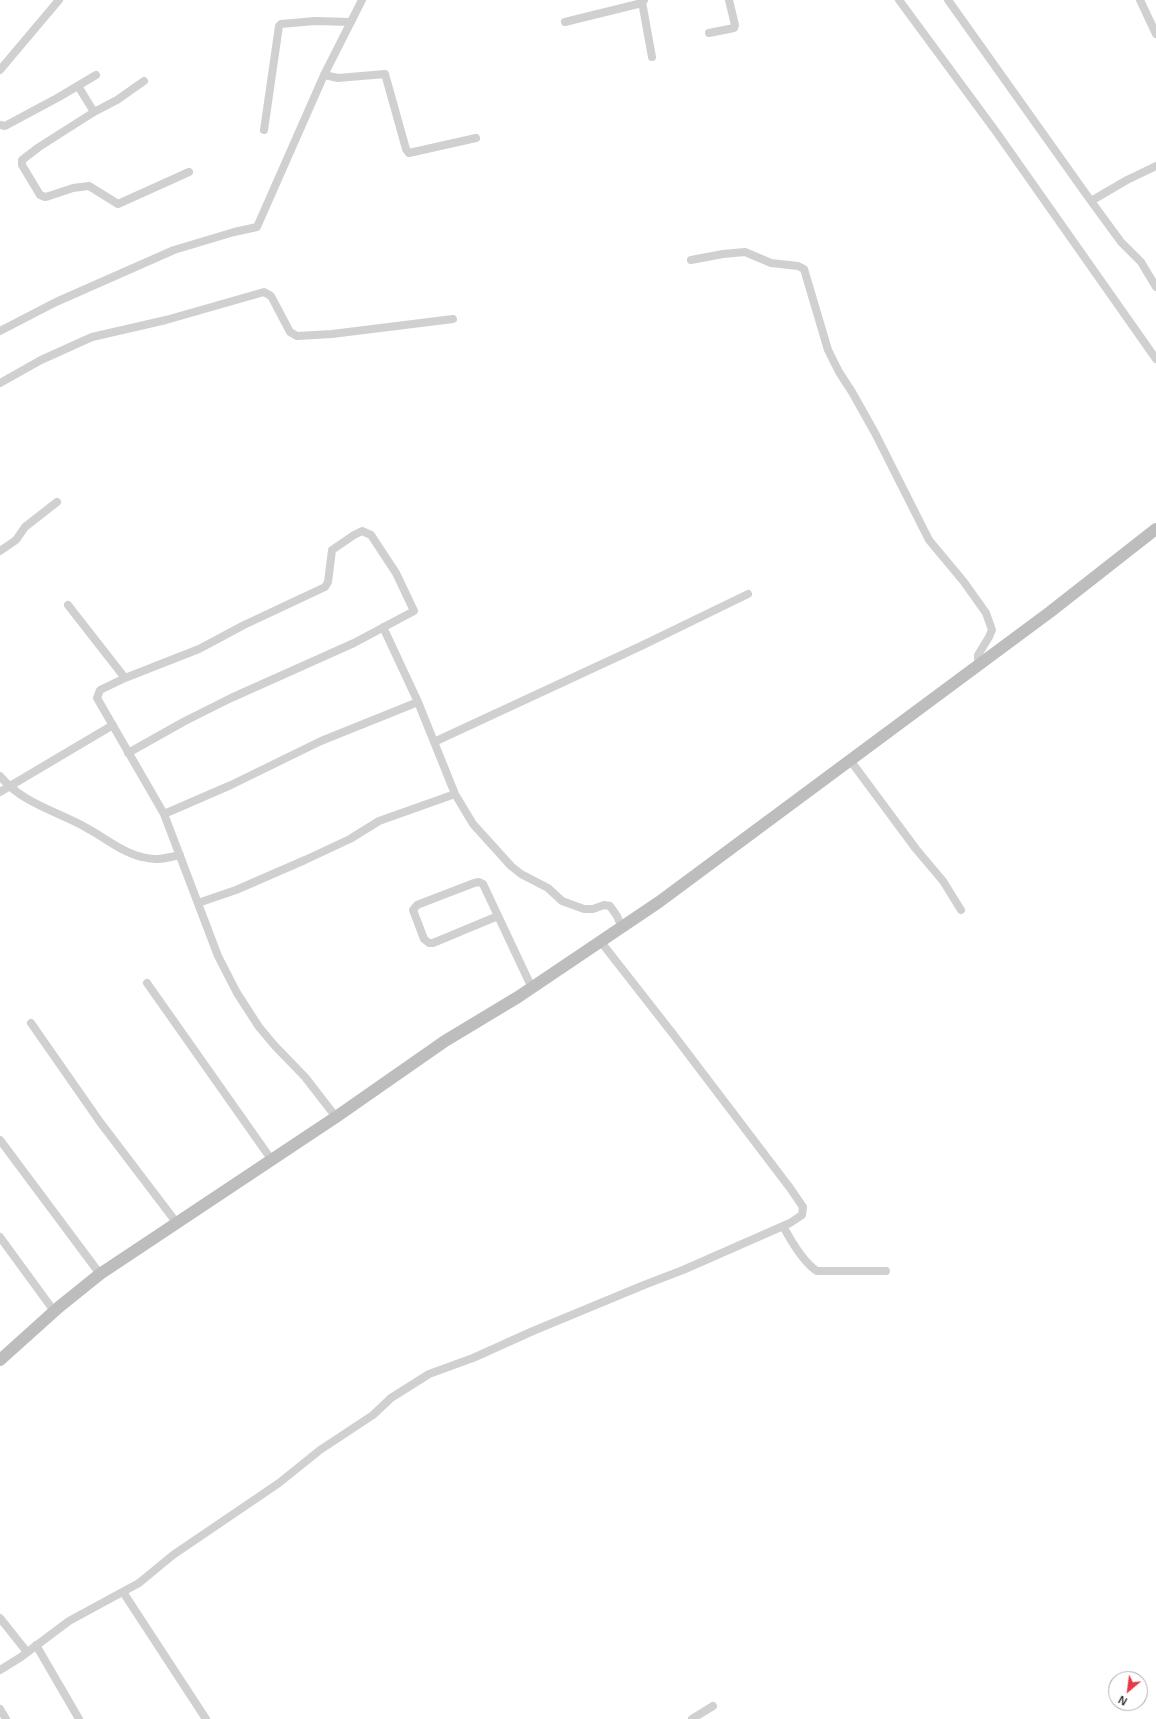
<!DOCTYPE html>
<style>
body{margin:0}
#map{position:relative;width:1156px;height:1719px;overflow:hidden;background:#fff;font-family:Arial,sans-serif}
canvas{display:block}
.north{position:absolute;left:1108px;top:1671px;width:40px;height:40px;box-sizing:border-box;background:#fff;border:1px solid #adadad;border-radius:50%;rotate:209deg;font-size:11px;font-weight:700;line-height:16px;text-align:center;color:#333}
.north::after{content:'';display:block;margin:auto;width:14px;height:18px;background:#e63946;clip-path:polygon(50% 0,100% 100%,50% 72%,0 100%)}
</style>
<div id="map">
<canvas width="1156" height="1719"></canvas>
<div class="north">N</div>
</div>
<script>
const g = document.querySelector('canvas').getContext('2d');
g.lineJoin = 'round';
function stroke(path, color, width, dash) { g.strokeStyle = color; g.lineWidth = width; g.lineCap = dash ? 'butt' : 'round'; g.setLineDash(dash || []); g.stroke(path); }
const street = new Path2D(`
 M899 0 997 133 1156 359
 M948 0 1091 201
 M1140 0 1156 34
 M642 2 652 57
 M565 22 638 4 644 0
 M709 33 734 28 735 25 729 0
 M0 70 59 0
 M324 75 338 78 385 74 406 149 409 153 476 138
 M78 86 94 112 39 147 22 160V165L40 195 45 197 49 196 73 188 89 186 118 204 189 172
 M94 112 117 100 144 81
 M0 125 5 126 59 97 96 75
 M264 130 279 26 281 24 315 21 351 22
 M1156 166 1127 180 1091 201 1121 242 1141 262 1156 287
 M691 260 723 254 745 252 771 263 798 266 804 269 828 350 839 372 852 392 875 433 929 540 964 582 986 613 992 630 989 637 978 655V659L981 664
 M0 331 56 302 174 250 234 232 257 227 324 75 362 0
 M0 383 41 360 92 337 166 320 264 292 271 296 290 332 297 336 332 334 453 319
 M0 551 16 540 25 527 57 502
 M68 605 125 678
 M383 627 418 702 455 794 473 824 511 866 521 874 548 888 562 901 584 909H593L604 905 610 906 617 916 622 928
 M434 742 641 646 748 594
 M128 753 185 721 231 698 354 643 414 611 396 573 371 535 362 531 354 535 332 550 328 582 325 587 244 625 199 649 125 678 100 690 97 698 164 814 218 956 237 993 259 1027 275 1046 305 1077 336 1117
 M850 760 916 849 943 881 961 910
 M0 776C22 803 56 811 85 827 104 837 121 852 142 857 156 861 167 858 180 855
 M0 792 113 725
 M164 814 231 785 321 741 418 702
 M198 903 236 890 305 860 350 839 379 821 455 794
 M498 916 433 943H429L424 939 413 910 417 905 474 883 479 882 483 884 532 988
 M147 983 271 1159
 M31 1023 100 1122 176 1222
 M0 1140 100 1274
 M783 1226C790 1239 804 1263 817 1271H886
 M0 1237 54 1311
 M123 1592 206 1719
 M0 1618 27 1652
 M36 1645 79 1719
 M0 1670 21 1657 69 1621 139 1583 173 1555 279 1483 320 1450 373 1415 391 1398 429 1374 473 1358 533 1331 644 1285 683 1270 790 1223 802 1215 803 1207 790 1188 673 1034 601 942
 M0 1709 6 1719
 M692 1719 713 1706`);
const secondary = new Path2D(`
 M0 1360 59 1307 100 1274 336 1117 445 1041 518 997 659 902 1050 612 1156 529`);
stroke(street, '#d0d0d0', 8);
stroke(secondary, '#bdbdbd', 12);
</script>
